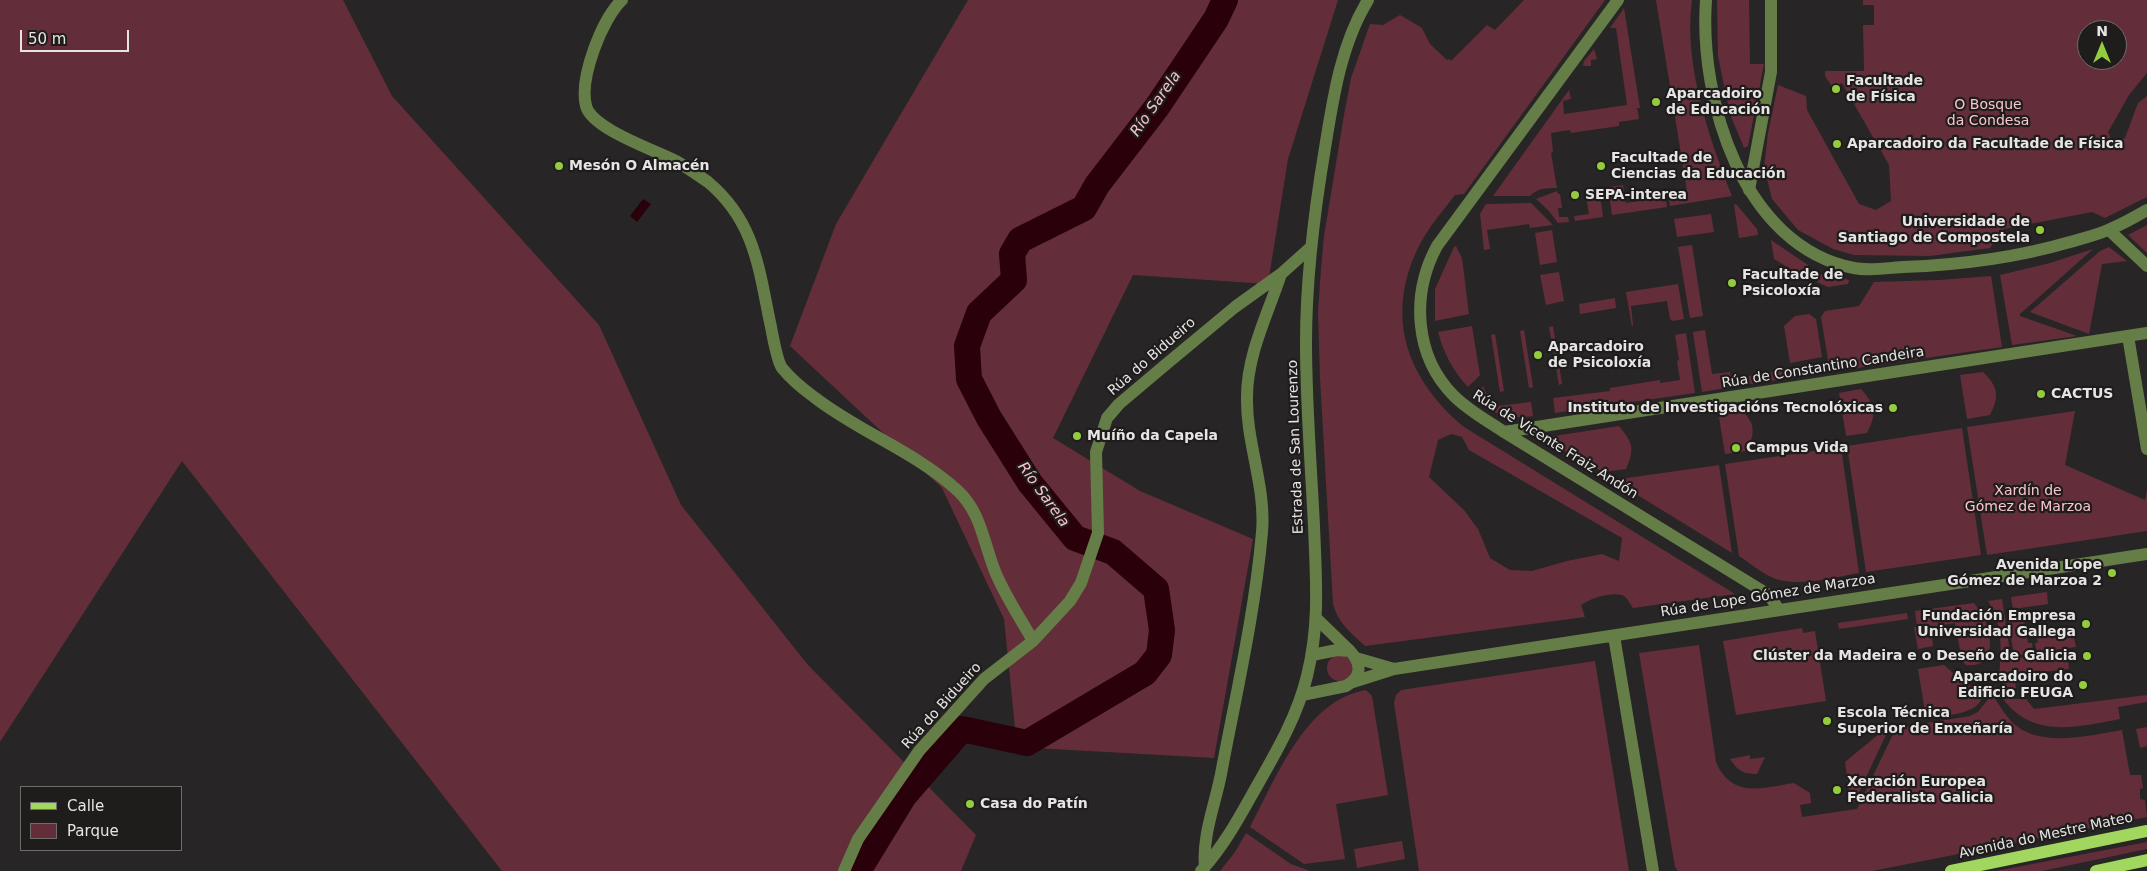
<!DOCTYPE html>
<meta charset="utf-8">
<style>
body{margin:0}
#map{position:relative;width:2147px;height:871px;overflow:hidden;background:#282526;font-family:"DejaVu Sans",sans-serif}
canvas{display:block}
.legend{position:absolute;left:20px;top:786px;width:162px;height:65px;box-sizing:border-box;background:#1f1c1c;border:1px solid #6f6c6c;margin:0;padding:6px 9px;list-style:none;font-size:15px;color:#e6e4e4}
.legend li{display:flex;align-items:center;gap:10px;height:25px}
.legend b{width:25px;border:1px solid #6f6c6c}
.north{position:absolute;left:2077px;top:20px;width:50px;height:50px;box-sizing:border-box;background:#1f1c1c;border:1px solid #6f6c6c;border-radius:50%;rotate:0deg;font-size:14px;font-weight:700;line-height:20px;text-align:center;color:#e6e4e4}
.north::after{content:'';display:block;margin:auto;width:18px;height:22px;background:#93cd3e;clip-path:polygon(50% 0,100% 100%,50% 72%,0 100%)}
.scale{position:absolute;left:20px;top:30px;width:109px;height:22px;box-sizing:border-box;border:2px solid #e6e4e4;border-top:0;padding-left:6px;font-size:15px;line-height:18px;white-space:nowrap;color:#e6e4e4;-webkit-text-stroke:4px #1f1c1c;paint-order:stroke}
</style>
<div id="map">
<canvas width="2147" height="871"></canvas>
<ul class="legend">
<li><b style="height:6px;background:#a2d75f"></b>Calle</li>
<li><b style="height:14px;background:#632e3a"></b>Parque</li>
</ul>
<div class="north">N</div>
<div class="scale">50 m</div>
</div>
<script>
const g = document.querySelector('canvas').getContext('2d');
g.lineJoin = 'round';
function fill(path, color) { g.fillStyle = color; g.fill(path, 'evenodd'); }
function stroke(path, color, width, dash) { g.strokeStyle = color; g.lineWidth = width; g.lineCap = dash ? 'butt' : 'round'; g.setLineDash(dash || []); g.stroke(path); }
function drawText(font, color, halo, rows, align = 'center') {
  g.font = font + ' "DejaVu Sans",sans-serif'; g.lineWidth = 4.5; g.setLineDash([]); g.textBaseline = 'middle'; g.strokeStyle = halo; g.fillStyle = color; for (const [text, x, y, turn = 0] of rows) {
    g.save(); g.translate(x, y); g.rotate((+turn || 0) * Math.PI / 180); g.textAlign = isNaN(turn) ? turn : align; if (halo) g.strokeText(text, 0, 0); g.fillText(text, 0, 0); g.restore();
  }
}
const green = new Path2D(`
 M0 0H343L392 96 599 325 681 505 808 665 976 835 961 871H502L182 461 0 742Z
 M968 0H1338L1288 159 1268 284 1133 275 1053 438 1140 491 1253 539 1214 758 1017 747 1004 619 942 488 790 346 836 224Z
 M1524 0H1605L1464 194 1455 195C1442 212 1427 229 1418 248 1384 318 1408 380 1464 427L1735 594 1633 608C1630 604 1627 597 1622 595 1610 592 1591 598 1581 605L1585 617 1365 646C1351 633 1338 623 1333 604L1320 378 1318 312 1321 269 1324 236 1344 115 1351 78 1370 24 1383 25 1400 15 1422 28 1430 44 1447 60 1449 59 1451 61 1487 25 1495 30ZM1451 434 1462 437 1469 450 1622 538 1619 561 1602 554 1567 561 1532 571 1510 570 1490 558 1478 529 1464 510 1429 477 1438 440Z
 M1656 0H1692C1683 63 1709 138 1732 196L1670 206 1669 200 1688 197Z
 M1717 0H1749L1750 64H1764L1748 146 1744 148 1730 114 1718 56Z
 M1863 0H2147V73L2129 95 2108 132 2112 140 2118 141 2125 138 2138 103 2147 96V197L2105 218 2092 212 2004 229 1990 248 1930 256 1854 255 1833 249 1798 230 1772 199 1764 167 1768 133 1778 85 1806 96 1807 110 1859 204 1876 210 1891 201 1889 165 1842 83 1833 88 1825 76V71H1864L1863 25H1874V5H1863ZM2087 30H2117V60H2087Z
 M1624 8 1640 108H1637L1639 119 1619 122V126L1571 133 1570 130 1551 133 1553 152 1551 153 1557 188C1546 188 1538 188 1530 196H1493L1569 90 1571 99 1563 101 1564 114 1627 105 1616 28H1610Z
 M1594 49 1597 59 1591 60V66H1583L1584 61Z
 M1623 185 1626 203 1657 198V194L1665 193 1667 207 1612 215 1608 187Z
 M1599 188 1603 217 1575 221 1574 216 1589 214 1585 190Z
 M1557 191 1558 194H1560L1562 208H1558L1559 217H1568L1569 222 1558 223 1549 211 1536 199Z
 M1531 203 1553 225 1530 228 1529 224 1487 230 1490 249 1484 250 1480 214 1486 204Z
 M1736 204 1757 229 1758 235 1739 238 1734 205Z
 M1711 214 1714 232 1677 237 1674 219Z
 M2147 225V253L2128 235Z
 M1552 230 1557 262 1540 265 1535 233Z
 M1771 240 1808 265 1809 275 1802 276 1774 259Z
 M1692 245 1703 316 1690 318 1678 247Z
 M1456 246 1462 258 1469 314 1435 321V289L1454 247Z
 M2109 247 2127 261 2102 264 2089 334 2030 312 2100 251Z
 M2093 249 2020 314V316L2077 336 2012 345 2000 275 2050 263Z
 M1559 272 1564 301 1546 305 1540 275Z
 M1825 273 1849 280 1848 284 1828 287 1817 282 1816 276Z
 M1991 276 2002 347 1830 372 1821 317 1825 311 1859 306 1874 282 1939 280Z
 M1678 284 1684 319 1673 321 1670 319 1667 301 1631 306 1633 325 1632 327 1626 292Z
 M1615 298 1616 308 1580 314 1579 304Z
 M1809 314 1816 319 1822 357 1790 363 1784 326 1795 316Z
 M1472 326 1480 375 1468 387C1453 371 1444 354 1438 332Z
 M1553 326 1562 384 1559 385 1549 327Z
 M1524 330 1533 387 1529 388 1520 331Z
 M1705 330 1712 374 1730 372 1732 387 1702 392 1693 332Z
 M1686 333 1695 393 1555 413 1553 398 1610 391V388L1660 380V383L1680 380 1677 361 1679 360 1675 335Z
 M1495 334 1504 391 1500 392 1491 335Z
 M1791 369 1792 375 1796 374 1797 377 1737 386V381L1749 379V376Z
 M1983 372C1998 387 2000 395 1990 415L1967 419 1960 375Z
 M1483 386 1489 400 1498 406 1531 402 1533 416C1508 420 1492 414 1473 398Z
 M1861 389C1876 406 1877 413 1867 433L1846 436 1839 393Z
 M1740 408C1755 424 1756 430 1747 451L1725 454 1718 411Z
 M2075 411 2065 465 2145 500 2147 490V531L1987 555 1967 427Z
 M1619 426C1633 443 1635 449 1626 469L1603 472 1547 441 1548 437Z
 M1962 428 1981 555 1866 572 1847 446Z
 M1841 447 1859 573C1833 577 1802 587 1776 579 1763 574 1751 564 1739 556L1725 464Z
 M1719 465 1732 553 1613 480Z
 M2047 592 2048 604 2013 609 2011 597Z
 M2002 599 2011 659 2067 651 2069 669 2014 675 2016 688C2008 689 2004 686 1999 679 2001 651 2004 626 1988 601Z
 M1974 603C1978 609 1984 615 1986 623 1993 643 1993 668 1966 665L1962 661 1955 623 1931 627 1933 646 1918 649 1914 627H1917L1915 611Z
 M1907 613 1908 619 1839 629 1838 623Z
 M2023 614 2028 643H2032L2033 653 2014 656 2008 617Z
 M1802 628 1803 633 1815 631 1826 701 1736 715 1723 641Z
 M2073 633 2076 647 2037 652 2035 643H2038L2037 638Z
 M1699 645 1716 762C1732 799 1762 788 1794 783L1810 793 1811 803 1800 805 1802 817 1857 809 1896 728 1970 716 1978 712 1990 697H1994C2001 708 2008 720 2018 727 2045 747 2092 735 2122 730L2130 775H2141L2143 788 2140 789V799L2145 800 2147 817 1872 871H1678L1675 867 1639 653Z
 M1327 668a13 13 0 1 1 26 0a13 13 0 1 1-26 0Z
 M1595 661 1629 871H1419L1394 703 1396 695 1401 690Z
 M1944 665 1963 682 1982 693C1984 715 1941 716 1926 718L1918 669Z
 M1366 690 1372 696 1388 795 1336 804 1345 859 1304 864 1250 827C1276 779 1305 700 1366 690Z
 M2147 695V702L2118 707 2120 719C2078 727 2033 739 2003 699H2026L2034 709Z
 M1891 724 1855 801 1850 802 1845 762Z
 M2147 727V746L2140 748 2136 729Z
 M1750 755V759L1765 757 1757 774C1743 774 1738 771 1730 759Z
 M1246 833 1291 864 1310 871H1220L1235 852Z
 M1402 841 1405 859 1357 868 1354 849Z
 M2147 842V849L2042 871H1996Z`);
const water = new Path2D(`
 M643 199 651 204 637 222 630 216Z`);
const river = new Path2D(`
 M858 871 904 796 962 729 1027 743 1145 673 1159 655 1162 630 1156 589 1113 552 1075 538 1030 483 989 418 969 379 967 346 979 313 1014 280 1012 254 1020 240 1084 208 1097 185 1157 107 1216 19 1225 0`);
const minor = new Path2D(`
 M622 0C602 19 579 78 586 106 592 129 655 150 676 161 686 167 698 175 708 182 756 222 759 271 771 327 773 337 777 361 782 368 791 379 803 389 814 397 859 432 914 451 957 490 980 511 983 539 993 566 1002 592 1020 617 1033 641
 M1618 0 1437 246C1411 294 1414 356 1454 396 1469 411 1488 421 1504 432L1769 595 1779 610
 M1706 0C1699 99 1742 246 1854 268 1869 271 1888 268 1903 267 1960 265 2015 258 2070 242 2083 238 2098 235 2110 229 2123 224 2135 217 2147 210
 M1749 190 1771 72V0
 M2109 230 2147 266
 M2128 336 2147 449
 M1504 432 2147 333
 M1317 619 1350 651
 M1614 636 1653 871
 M1356 658 1394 669
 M1353 682 1394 669 2147 554
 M1302 695 1346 686C1362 677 1362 664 1350 651L1337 650 1312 655
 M1205 867C1202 836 1215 805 1221 774 1236 694 1255 613 1262 532 1266 486 1246 443 1247 397 1247 354 1268 314 1281 274
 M844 871 858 839 919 751 984 679 1033 641 1070 601 1081 583 1098 533 1096 452 1107 418 1119 404 1164 366 1235 307 1281 274 1310 248
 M1201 871C1225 845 1241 814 1258 784 1278 749 1298 714 1307 676 1320 624 1316 579 1314 526 1311 465 1306 404 1306 343 1306 277 1314 213 1325 148 1333 98 1341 44 1368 0`);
const major = new Path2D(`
 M1951 871 2147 831
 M2096 871 2147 860`);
const markers = [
 [1836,89,5,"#93cd3e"],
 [1656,102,5,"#93cd3e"],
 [1837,144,5,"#93cd3e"],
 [559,166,5,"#93cd3e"],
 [1601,166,5,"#93cd3e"],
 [1575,195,5,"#93cd3e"],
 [2040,230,5,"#93cd3e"],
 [1732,283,5,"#93cd3e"],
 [1538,355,5,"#93cd3e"],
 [2041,394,5,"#93cd3e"],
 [1893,408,5,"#93cd3e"],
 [1077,436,5,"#93cd3e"],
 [1736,448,5,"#93cd3e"],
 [2112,573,5,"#93cd3e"],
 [2086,624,5,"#93cd3e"],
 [2087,656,5,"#93cd3e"],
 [2083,685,5,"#93cd3e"],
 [1827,721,5,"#93cd3e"],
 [1837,790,5,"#93cd3e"],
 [970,804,5,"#93cd3e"]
];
const poiNames = [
 ["Facultade",1846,81],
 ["de Física",1846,97],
 ["Aparcadoiro",1666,94],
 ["de Educación",1666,110],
 ["Aparcadoiro da Facultade de Física",1847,144],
 ["Facultade de",1611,158],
 ["Ciencias da Educación",1611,174],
 ["Mesón O Almacén",569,166],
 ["SEPA-interea",1585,195],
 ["Universidade de",2030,222,"right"],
 ["Santiago de Compostela",2030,238,"right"],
 ["Facultade de",1742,275],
 ["Psicoloxía",1742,291],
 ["Aparcadoiro",1548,347],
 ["de Psicoloxía",1548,363],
 ["CACTUS",2051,394],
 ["Instituto de Investigacións Tecnolóxicas",1883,408,"right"],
 ["Muíño da Capela",1087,436],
 ["Campus Vida",1746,448],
 ["Avenida Lope",2102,565,"right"],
 ["Gómez de Marzoa 2",2102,581,"right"],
 ["Fundación Empresa",2076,616,"right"],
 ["Universidad Gallega",2076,632,"right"],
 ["Clúster da Madeira e o Deseño de Galicia",2077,656,"right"],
 ["Aparcadoiro do",2073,677,"right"],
 ["Edificio FEUGA",2073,693,"right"],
 ["Escola Técnica",1837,713],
 ["Superior de Enxeñaría",1837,729],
 ["Xeración Europea",1847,782],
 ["Federalista Galicia",1847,798],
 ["Casa do Patín",980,804]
];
const parkNames = [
 ["O Bosque",1988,105],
 ["da Condesa",1988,121],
 ["Xardín de",2028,491],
 ["Gómez de Marzoa",2028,507]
];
const streetNames = [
 ["Rúa do Bidueiro",1152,357,-41],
 ["Rúa de Constantino Candeira",1823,368,-9],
 ["Rúa de Vicente Fraiz Andón",1555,445,32],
 ["Estrada de San Lourenzo",1296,447,-92],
 ["Rúa de Lope Gómez de Marzoa",1768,596,-9],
 ["Rúa do Bidueiro",942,706,-48],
 ["Avenida do Mestre Mateo",2046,836,-12]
];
const waterNames = [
 ["Río Sarela",1156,104,-55],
 ["Río Sarela",1043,495,54]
];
fill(green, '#632e3a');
fill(water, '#2a000b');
stroke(river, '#2a000b', 26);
stroke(minor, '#657e47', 12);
stroke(major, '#a2d75f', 12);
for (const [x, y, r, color] of markers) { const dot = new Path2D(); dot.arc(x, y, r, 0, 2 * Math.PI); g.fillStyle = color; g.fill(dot); stroke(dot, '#1f1c1c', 2); }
drawText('bold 14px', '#e6e4e4', '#1f1c1c', poiNames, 'left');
drawText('14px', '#fbc5ce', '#1f1c1c', parkNames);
drawText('14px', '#e6e4e4', '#1f1c1c', streetNames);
drawText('italic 15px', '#f9c2cc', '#1f1c1c', waterNames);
</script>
